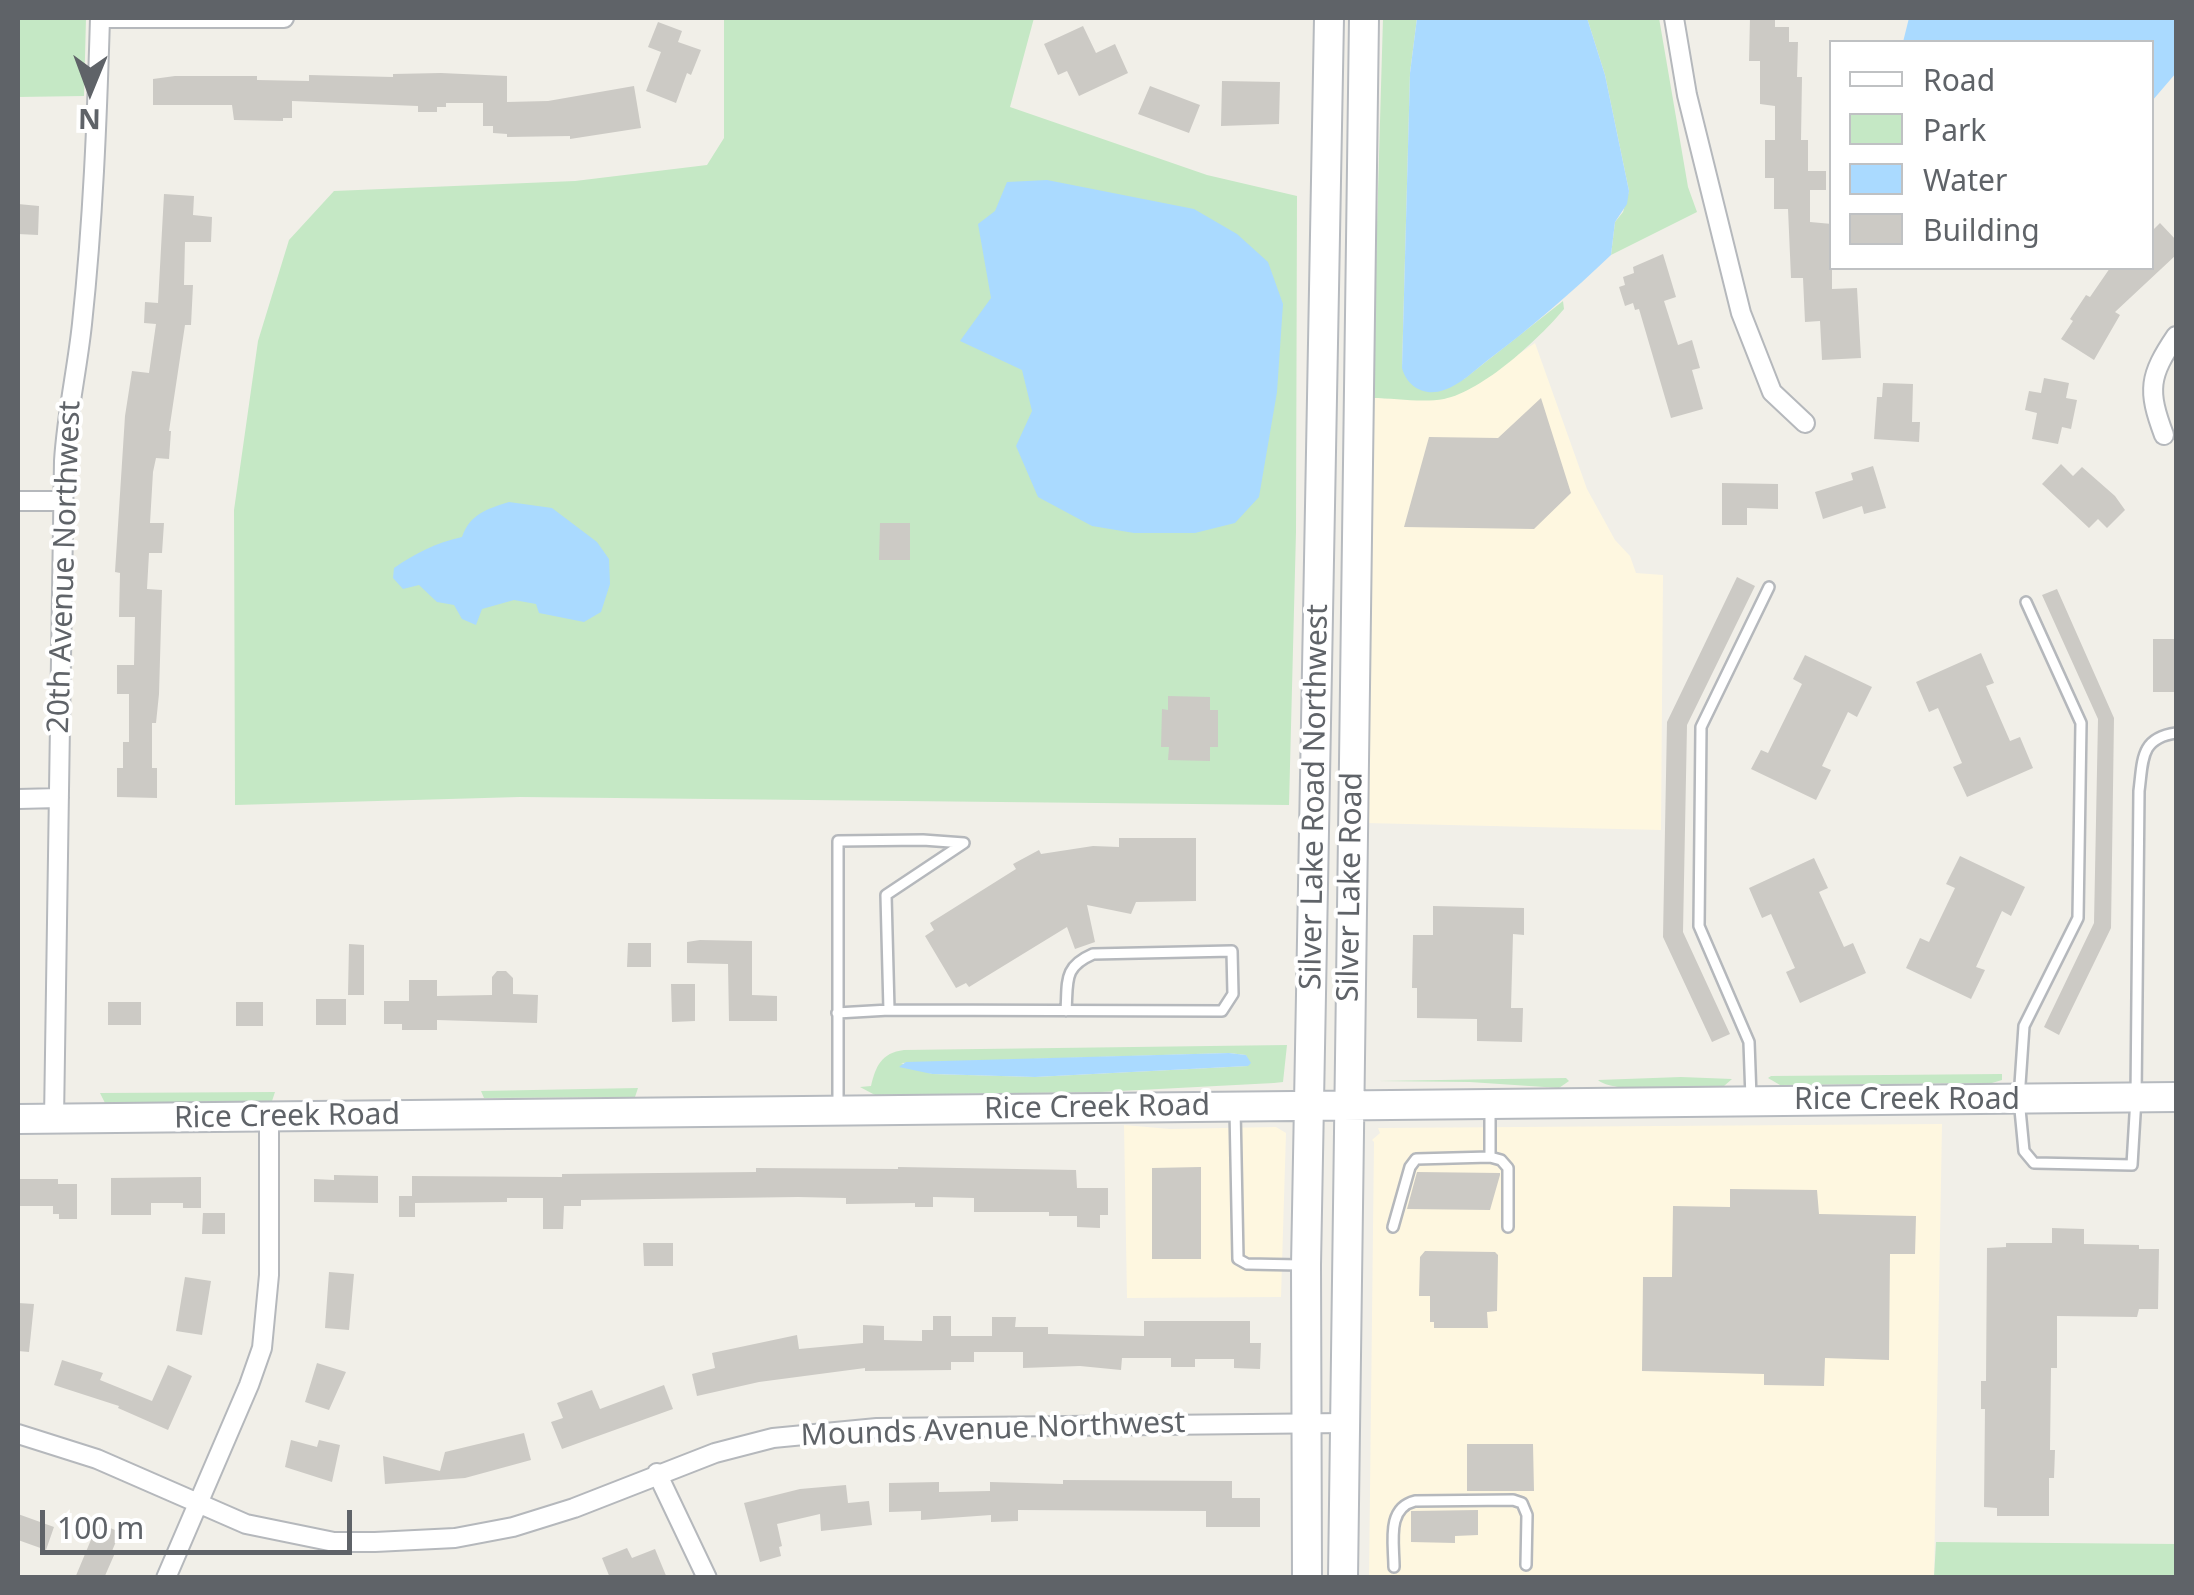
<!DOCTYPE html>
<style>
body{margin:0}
#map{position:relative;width:2194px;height:1595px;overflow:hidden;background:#f1efe8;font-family:"Noto Sans",sans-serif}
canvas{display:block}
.frame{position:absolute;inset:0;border:20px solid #5f6368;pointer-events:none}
.legend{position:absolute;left:1829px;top:40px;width:325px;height:230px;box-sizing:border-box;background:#fff;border:2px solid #bfc1c3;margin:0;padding:12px 18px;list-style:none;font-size:30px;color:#5f6368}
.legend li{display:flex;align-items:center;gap:20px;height:50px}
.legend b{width:50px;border:2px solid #bfc1c3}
.north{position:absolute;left:40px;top:40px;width:100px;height:100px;-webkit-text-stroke:8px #fff;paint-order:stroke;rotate:181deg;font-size:28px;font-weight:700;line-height:40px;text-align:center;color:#5f6368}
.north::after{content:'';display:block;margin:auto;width:35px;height:45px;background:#5f6368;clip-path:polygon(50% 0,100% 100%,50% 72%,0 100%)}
.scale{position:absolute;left:40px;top:1510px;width:312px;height:45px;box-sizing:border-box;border:5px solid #5f6368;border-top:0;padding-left:12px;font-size:30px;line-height:35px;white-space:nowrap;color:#5f6368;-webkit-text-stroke:8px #fff;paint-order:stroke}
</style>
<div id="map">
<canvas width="2194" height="1595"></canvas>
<div class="frame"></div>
<ul class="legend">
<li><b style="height:12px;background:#fff"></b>Road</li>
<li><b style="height:28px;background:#c5e8c5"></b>Park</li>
<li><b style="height:28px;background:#aadaff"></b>Water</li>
<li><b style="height:28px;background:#cccac5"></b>Building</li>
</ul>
<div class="north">N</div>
<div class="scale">100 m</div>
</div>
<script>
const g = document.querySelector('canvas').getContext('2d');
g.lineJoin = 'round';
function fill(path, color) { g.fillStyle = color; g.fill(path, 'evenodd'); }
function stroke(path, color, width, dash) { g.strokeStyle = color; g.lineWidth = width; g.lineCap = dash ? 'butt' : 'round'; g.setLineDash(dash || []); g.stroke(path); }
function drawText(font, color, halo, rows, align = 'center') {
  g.font = font + ' "Noto Sans",sans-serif'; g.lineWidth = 8; g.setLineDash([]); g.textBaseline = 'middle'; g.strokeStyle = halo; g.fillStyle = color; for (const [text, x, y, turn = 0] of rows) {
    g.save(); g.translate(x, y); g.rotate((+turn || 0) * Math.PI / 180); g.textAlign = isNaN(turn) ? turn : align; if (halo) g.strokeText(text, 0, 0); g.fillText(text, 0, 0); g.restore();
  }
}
const commercial = new Path2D(`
 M1535 343 1587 489 1615 540 1630 556 1636 573 1663 575 1661 830 1365 823 1372 398 1443 399 1465 391Z
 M1942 1124 1934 1577 1369 1578 1374 1142 1372 1140 1380 1133 1378 1128Z
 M1124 1125 1170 1129 1276 1127 1286 1133 1281 1297 1127 1298Z`);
const green = new Path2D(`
 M18 18H86L84 96 18 97Z
 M724 18H1034L1010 107 1207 175 1297 196 1296 532 1289 805 520 797 235 805 234 510 258 341 289 240 334 191 575 181 707 165 724 138Z
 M1383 18H1417L1410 73 1402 368 1464 379 1563 301 1564 309C1539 339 1483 391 1444 399 1422 403 1394 398 1372 398Z
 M1587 18H1659L1688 187 1697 212 1611 255 1615 222 1623 212 1629 191 1605 75Z
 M1287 1045 1283 1082 1274 1083 1101 1092 875 1095 860 1087 871 1086C876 1066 881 1053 904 1050ZM1229 1053 1246 1055 1248 1066 1035 1077 932 1074 901 1063Z
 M2002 1074V1080L1992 1083 1780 1085 1768 1078 1771 1076Z
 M1681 1077 1732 1079 1724 1086C1698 1086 1614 1095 1598 1080Z
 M1566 1078 1569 1081 1559 1088 1470 1082 1378 1081Z
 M638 1088 635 1097 484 1098 481 1091Z
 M275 1092 272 1101 105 1103 100 1093Z
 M1936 1542 2176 1544V1577H1934Z`);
const water = new Path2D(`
 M1417 18H1587L1605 75 1629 191 1627 204 1615 222 1611 255C1572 292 1532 327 1488 360 1475 370 1460 385 1444 390 1425 397 1407 387 1402 368L1410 73Z
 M1909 18H2176V73L2152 101V42H1903Z
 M1047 180 1194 209 1237 234 1268 262 1283 304 1277 392 1259 497 1235 523 1195 533H1134L1092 526 1038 497 1016 446 1032 411 1022 370 960 341 991 298 978 224 995 211 1007 182Z
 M509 502 552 508 597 542 609 559 610 584 601 612 584 622 539 613 536 604 514 600 482 609 476 625 462 619 454 605 437 602 419 585 403 589 393 578 394 568C416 553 435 543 462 537 470 514 487 509 509 502Z
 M1229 1053 1246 1055 1251 1063 1248 1066 1035 1077 932 1074 899 1067 906 1062Z`);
const building = new Path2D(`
 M1750 18H1775V27H1789V42H1798L1797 77H1802L1801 140H1808V171H1826V190H1810V222L1832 224V289L1857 288 1861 358 1822 360 1820 321 1805 322 1803 278H1791L1788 209H1774V178H1765V140H1775V106L1760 104V61H1749Z
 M658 22 682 31 678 42 701 50 691 75 687 73 676 103 646 91 661 52 648 47Z
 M1083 26 1096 53 1115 44 1128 73 1079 96 1067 71 1058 75 1044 44Z
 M441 73 507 76V102L548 101 634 86 641 128 570 139V136L507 137V134L493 133V126H483V103H446V107H437V112H418V106L292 101V118H283V121L234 120 232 105H153V79L175 76H257V80L309 81V75L393 77V74Z
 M1222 81 1280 82 1279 124 1221 126Z
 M1150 86 1200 105 1189 133 1138 114Z
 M164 194 194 196 193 215 212 217 211 242H185L184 285H193L191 325H185L169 431H171L169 459 156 458 153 472 150 523H164L162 553H149L147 589 162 590 159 694 156 723H152V768H157V798L117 797V768H123V742H129V694H117V665H134L135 617H119L120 573 115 572 125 416 132 371 149 373 156 324 144 323 145 302 158 303Z
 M18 204 39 206 38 235 18 234Z
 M2160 223 2176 240V255L2115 312 2120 315 2094 360 2061 339 2073 321 2070 319 2086 295 2090 297 2110 268H2152V231Z
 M1663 254 1676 297 1664 301 1678 345 1692 340 1700 368 1692 370 1703 409 1671 418 1639 309 1635 310 1633 303 1625 306 1619 287 1625 285 1623 277 1634 273 1633 267Z
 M2044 378 2069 383 2066 398 2077 400 2071 429 2062 427 2058 444 2032 439 2037 413 2025 410 2029 391 2041 393Z
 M1883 383 1913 384 1912 422H1920L1919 442 1874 439 1877 397H1882Z
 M1541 398 1571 493 1534 529 1404 527 1429 437 1498 438Z
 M2061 464 2073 476 2082 467 2115 496 2125 510 2107 528 2098 519 2089 528 2042 484Z
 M1873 466 1886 508 1864 514 1862 506 1823 519 1815 492 1853 480 1851 473Z
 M1722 483 1778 484V509L1747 508V525H1722Z
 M880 523H910V560H879Z
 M1737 577 1755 586 1687 725 1683 932 1730 1034 1712 1042 1663 937 1667 722Z
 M2057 589 2114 718 2111 928 2059 1035 2044 1027 2094 923 2098 719 2042 595Z
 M2153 639H2176L2175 692H2153Z
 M1981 653 1994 683 1986 686 2010 741 2020 737 2033 768 1967 797 1953 767 1962 763 1938 708 1929 712 1916 682Z
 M1805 655 1872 687 1857 717 1848 712 1822 766 1831 770 1816 800 1751 769 1761 750 1768 753 1802 684 1793 679Z
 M1168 696 1210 697V710H1218V747H1210V761L1168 760 1169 747H1161L1162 709 1168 710Z
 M1119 838H1196V901L1136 902 1131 914 1087 905 1095 942 1075 949 1067 927 969 987 966 983 956 988 925 936 934 930 930 923 1016 869 1013 864 1039 850 1041 854 1093 846 1119 847Z
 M1960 856 2025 887 2011 916 2002 911 1976 967 1985 970 1971 999 1906 968 1920 938 1929 942 1955 888 1946 884Z
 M1814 858 1828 888 1819 892 1844 947 1853 943 1866 973 1800 1003 1786 972 1795 968 1771 914 1762 918 1749 888Z
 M1433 906 1524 908V935L1513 934 1511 1008H1523L1522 1042 1477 1041V1019L1417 1018V988H1412L1413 935H1433Z
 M700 940 752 941V995L777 996V1021H729L728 964 687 963V942Z
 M628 943H651V967H627Z
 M349 944 364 945V995H348Z
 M497 971H506L513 978V994L538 995 537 1023 437 1020V1030H402V1024H384V1001H409V980H437V996L492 995V977Z
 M671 984H695V1021L672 1022Z
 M316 999H346V1025H316Z
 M108 1002H141V1025H108Z
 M236 1002H263V1026H236Z
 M898 1167 1076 1170 1077 1188H1108V1215H1100V1228L1077 1227V1216H1049V1212H974V1198L933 1197V1207H915V1203L846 1204V1198L798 1197 581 1200V1206H564L563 1229H543V1198H507V1202L415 1203V1217H399V1196H412V1176L562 1177V1174L756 1172V1168L898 1169Z
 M1201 1167V1259H1152V1168Z
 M1417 1172 1500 1173V1175L1490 1210 1407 1209Z
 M334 1175 378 1176V1203L314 1202V1179L334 1180Z
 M201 1177V1208H183V1203H151V1215H111V1178Z
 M18 1179H58V1184H77V1219H59V1214H53V1206H18Z
 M1730 1189 1817 1190 1819 1214 1916 1216 1915 1254H1890L1889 1360 1825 1358 1824 1386 1764 1385V1374L1642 1371 1643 1277H1672L1673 1206 1730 1207Z
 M203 1213H225V1234H202Z
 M2052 1228 2084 1229V1244L2139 1245V1249H2159L2158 1309H2139L2137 1317 2057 1316V1368H2051L2050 1450H2055L2054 1478H2049V1516H1997V1508L1984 1507 1985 1409H1981V1381H1986L1987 1248 2006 1247V1243H2052Z
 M643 1243H673V1266H644Z
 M1425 1251 1495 1252 1498 1255 1497 1311 1487 1312 1488 1328H1434V1322H1430V1296H1419L1420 1257Z
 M329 1272 354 1274 349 1330 325 1328Z
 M185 1277 211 1281 202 1335 176 1331Z
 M18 1303 34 1304 29 1352 18 1351Z
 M933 1316H951V1336H992V1317H1016L1015 1327H1048V1334L1144 1336V1321H1250V1343H1261L1260 1369 1234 1368V1359H1195V1367H1171V1358H1122L1121 1370 1080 1366 1023 1368V1352H974V1362H951V1370L865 1371V1368L759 1382 697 1396 692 1374 715 1368 712 1353 797 1335 799 1349 863 1343V1325L884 1326V1340L922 1341V1330H933Z
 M62 1360 103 1373 100 1380 152 1401 168 1365 192 1376 168 1430 118 1408 119 1406 54 1385Z
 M317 1363 346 1372 329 1410 305 1402Z
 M664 1385 673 1409 562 1449 551 1422 563 1418 557 1403 592 1390 600 1409Z
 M524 1433 531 1460 465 1478 385 1484 383 1456 440 1471 445 1452Z
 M291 1440 317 1447 319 1440 340 1445 332 1482 285 1467Z
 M1467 1444H1533L1534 1491H1467Z
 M1063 1480 1232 1481V1498H1260V1527H1206V1511L1018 1510V1521L991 1522V1515L921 1520V1511L889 1512V1483L939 1482V1492L990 1491V1482L1063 1484Z
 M846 1485 848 1503 869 1501 872 1525 821 1531 820 1514 777 1524 782 1546 779 1547 781 1556 760 1562 744 1503 800 1489Z
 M1478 1510V1535L1455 1536V1543L1411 1542V1511Z
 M18 1514 54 1527 46 1550 18 1540Z
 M98 1523 120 1532 112 1551 115 1553 104 1578H75Z
 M627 1548 632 1558 655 1549 667 1578H610L602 1558Z`);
const lane = new Path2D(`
 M2026 602 2081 723 2078 918 2024 1026 2019 1099 2024 1151 2034 1163 2132 1165 2136 1098 2139 791C2143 760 2140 738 2176 733
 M837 1013 889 1010
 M1751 1098 1749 1042 1699 926 1701 727 1769 587
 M838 1108V841L923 840 964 843 886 895 889 1010 1222 1011 1233 994 1232 951 1093 954C1063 967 1068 981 1066 1011
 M1235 1109 1238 1259 1247 1264 1300 1265
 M1490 1110V1157L1501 1160 1508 1168V1227
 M1393 1227 1410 1167 1416 1159 1490 1157
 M1394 1567C1394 1543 1386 1508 1415 1501L1513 1500 1522 1503 1527 1515 1526 1565`);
const street = new Path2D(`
 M100 18H284
 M1674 18 1687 95 1741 313 1772 392 1805 423
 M2164 435C2147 390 2149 376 2176 336
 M18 501H62
 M18 799 59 798
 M54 1119 64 461C67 413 77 371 82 324 93 222 97 120 100 18
 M18 1434 97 1459 246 1524 334 1542H375L455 1538 513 1527 574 1508 715 1453 773 1438 877 1428 1345 1423
 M657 1473 707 1578
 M166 1578 249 1385 262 1348 269 1275V1117`);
const secondary = new Path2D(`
 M18 1119 2176 1097
 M1307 1578 1306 1265 1329 18
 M1343 1578 1364 18`);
const streetNames = [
 ["20th Avenue Northwest",65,567,-88],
 ["Silver Lake Road Northwest",1315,797,-89],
 ["Silver Lake Road",1351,887,-89],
 ["Rice Creek Road",1907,1100],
 ["Rice Creek Road",1097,1108,-1],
 ["Rice Creek Road",287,1117,-1],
 ["Mounds Avenue Northwest",993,1430,-2]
];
fill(commercial, '#fef7e0');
fill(green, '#c5e8c5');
fill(water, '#aadaff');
fill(building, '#cccac5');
stroke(lane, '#b5b8bc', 14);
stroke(street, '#b5b8bc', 22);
stroke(secondary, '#b6babf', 32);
stroke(lane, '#fff', 9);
stroke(street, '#fff', 18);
stroke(secondary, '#fff', 28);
drawText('30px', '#5f6368', '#fff', streetNames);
</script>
